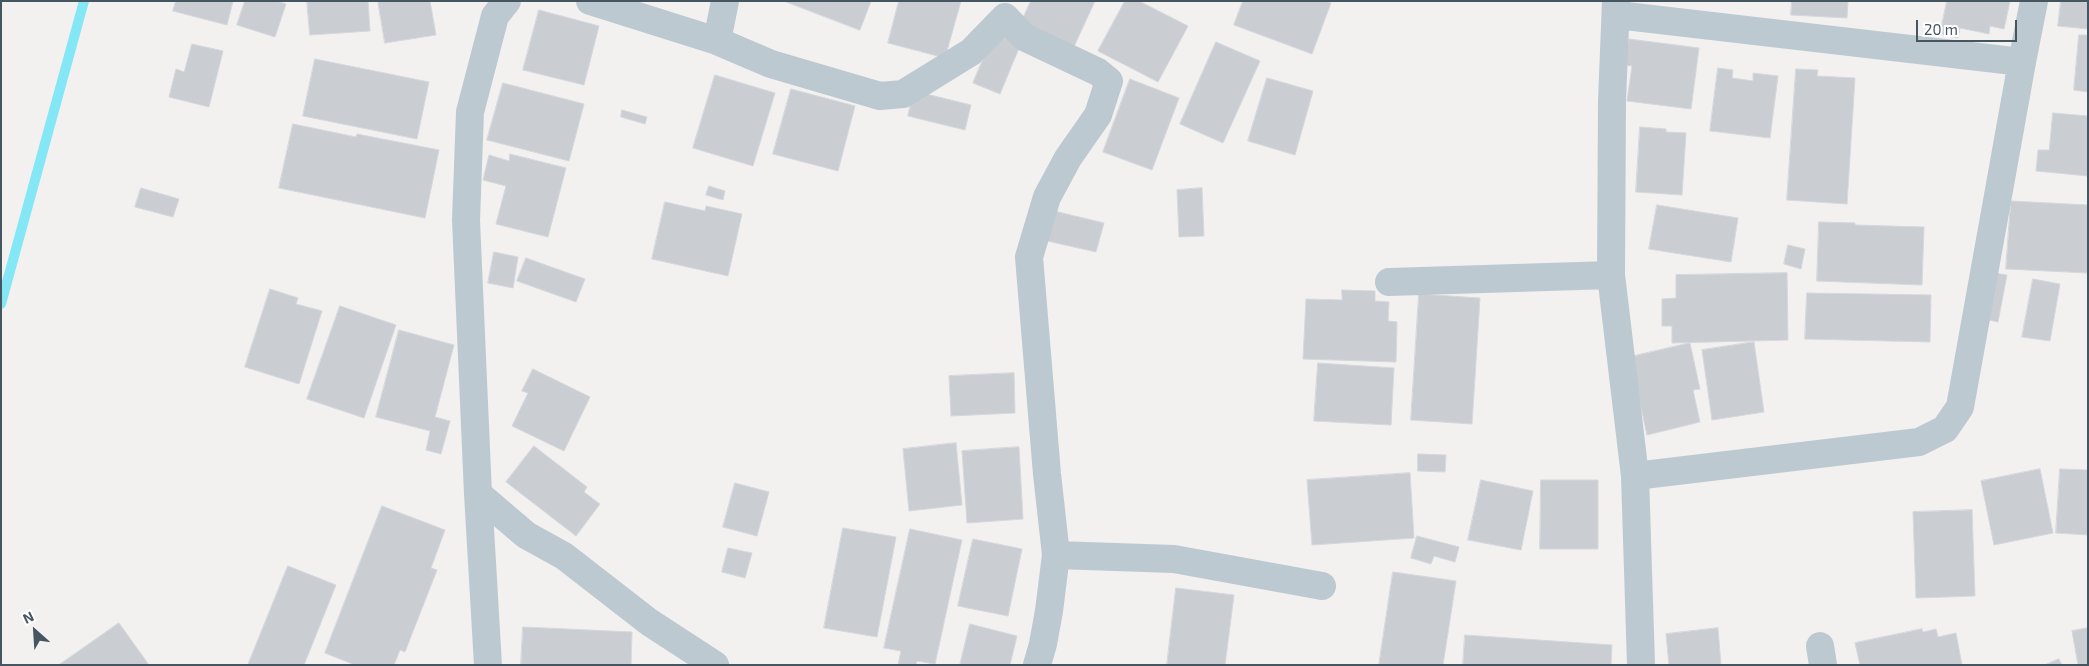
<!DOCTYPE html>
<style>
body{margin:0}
#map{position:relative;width:2089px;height:666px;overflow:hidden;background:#f3f0f0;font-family:"Exo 2",sans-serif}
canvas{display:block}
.frame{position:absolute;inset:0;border:2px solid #465660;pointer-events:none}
.north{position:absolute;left:10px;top:606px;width:50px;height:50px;-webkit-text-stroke:4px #fff;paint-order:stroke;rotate:334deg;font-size:14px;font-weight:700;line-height:20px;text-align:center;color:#465660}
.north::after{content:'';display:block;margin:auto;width:18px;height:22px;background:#465660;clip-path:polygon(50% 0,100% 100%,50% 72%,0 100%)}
.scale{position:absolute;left:1916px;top:20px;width:101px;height:22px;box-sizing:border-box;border:2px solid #465660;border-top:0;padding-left:6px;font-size:15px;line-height:18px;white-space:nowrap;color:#465660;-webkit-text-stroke:4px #fff;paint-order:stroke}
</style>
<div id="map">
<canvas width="2089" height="666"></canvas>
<div class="frame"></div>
<div class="north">N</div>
<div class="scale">20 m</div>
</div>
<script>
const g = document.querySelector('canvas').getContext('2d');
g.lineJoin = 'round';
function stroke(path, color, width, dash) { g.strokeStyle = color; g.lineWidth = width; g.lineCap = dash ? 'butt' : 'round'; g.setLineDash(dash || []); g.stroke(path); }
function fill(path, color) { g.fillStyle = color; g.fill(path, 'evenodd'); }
const stream = new Path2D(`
 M1 304 84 1`);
const building = new Path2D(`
 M176 1H233L227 25 173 11Z
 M245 1H276L286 4 275 37 237 25Z
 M307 1H368L370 31 310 35Z
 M378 1H430L436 35 385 43Z
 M784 1H871L860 30Z
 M899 1H961L945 58 888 43Z
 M1031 1H1095L1072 51 1019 27Z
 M1125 1H1139L1188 26 1158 82 1098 51Z
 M1243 1H1326L1331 3 1312 54 1234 25Z
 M1792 1H1848L1847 18 1791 15Z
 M1947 1H2010L2004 29 1990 26 1989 34 1960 28 1958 38 1940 34Z
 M2061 1 2088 2V29L2058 26Z
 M539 10 599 26 584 85 523 70Z
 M996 29 1022 41 1000 94 973 83Z
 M2079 35H2088V92L2074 90Z
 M1629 39 1699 48 1691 109 1627 101 1632 66 1625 65Z
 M1216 42 1260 61 1223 143 1180 124Z
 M192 44 223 51 209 107 169 97 176 69 184 72Z
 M315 59 429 82 417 139 303 116Z
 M1718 68 1733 70 1732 78 1753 81V73L1778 76 1770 138 1710 131Z
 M1796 69 1818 70 1817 76 1855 78 1847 204 1787 200Z
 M715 75 775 93 753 166 693 148Z
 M1267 78 1313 91 1295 155 1248 141Z
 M1130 79 1179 98 1152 170 1103 152Z
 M503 83 584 104 569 161 487 140Z
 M791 89 855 106 838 171 773 154Z
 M914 91 971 105 965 130 908 116Z
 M622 110 647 117 645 124 621 117Z
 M2053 113 2088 116V176L2036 171 2038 150H2049Z
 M293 124 356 137 357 134 439 150 425 218 279 188Z
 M1640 127 1666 129V132L1686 133 1682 195 1636 192Z
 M510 154 566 168 548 237 496 224 506 186 483 180 489 155 509 161Z
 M709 186 725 191 723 200 706 195Z
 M141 188 179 199 173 217 135 207Z
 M1202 188 1204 236 1179 237 1177 190Z
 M2011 201 2088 205V273L2006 269Z
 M665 202 705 211 706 206 742 214 728 276 652 259Z
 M1657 205 1738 218 1731 262 1649 249Z
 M1050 210 1104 223 1096 252 1043 240Z
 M1819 222 1855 223V225L1924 227 1922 285 1817 281Z
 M1788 245 1805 249 1801 269 1784 264Z
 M494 252 518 257 513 288 488 283Z
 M526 258 585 279 576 302 517 281Z
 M1787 273 1788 340 1672 343V326H1662V299L1676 298V275Z
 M1994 273 2007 275 1998 322 1985 319Z
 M2033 279 2060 284 2050 341 2022 337Z
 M270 289 298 298 296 304 322 311 299 384 245 367Z
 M1342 290 1375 291V301L1389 302 1388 321 1397 322 1396 362 1303 359 1306 299 1342 300Z
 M1807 293 1931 295 1930 342 1805 339Z
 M1419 294 1480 298 1472 424 1411 420Z
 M340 306 396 325 364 418 307 399Z
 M399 330 454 345 435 417 450 421 441 454 426 450 430 431 376 417Z
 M1754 342 1764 412 1712 420 1702 350Z
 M1690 343 1700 389 1693 390 1700 422 1647 435 1630 357Z
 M1318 363 1394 368 1391 425 1314 421Z
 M533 369 590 397 564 451 512 426 528 393 522 391Z
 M1014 373 1015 413 951 416 949 376Z
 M956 443 962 505 909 511 903 449Z
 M534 446 587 487 584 492 600 504 576 536 506 482Z
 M1019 447 1023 519 967 523 962 451Z
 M1418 454 1446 455 1445 472 1418 471Z
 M2040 469 2053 533 1994 545 1981 481Z
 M2060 469 2088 470V535L2056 533Z
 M1410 473 1414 538 1312 545 1307 480Z
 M1481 480 1533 491 1521 550 1468 540Z
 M1541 480H1598V549H1540Z
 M735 483 769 492 757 536 723 527Z
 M382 506 445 530 431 568 437 570 405 652 400 650 394 665H355L325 653Z
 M1972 510 1975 596 1916 598 1913 512Z
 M843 528 896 537 877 637 824 628Z
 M910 529 962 540 935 664 917 661 916 665H898L901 651 884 648Z
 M1417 536 1459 547 1455 562 1434 556 1431 564 1411 558Z
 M973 539 1022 549 1008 616 958 606Z
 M728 548 752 553 745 578 722 572Z
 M288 566 336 585 304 665H248Z
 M1393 572 1456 581 1443 665H1379Z
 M1176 588 1234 595 1225 665H1167Z
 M119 623 149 665H59Z
 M970 624 1017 636 1010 665H960Z
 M523 627 632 632 631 665H521Z
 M1718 628 1721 665H1669L1666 634Z
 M2088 628V665H2078L2072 631Z
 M1922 629 1923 632 1936 629 1938 637 1956 633 1962 665H1860L1855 643Z
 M1465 635 1612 645 1611 665H1463Z
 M2059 659 2062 665H2045Z`);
const minor = new Path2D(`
 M590 1 717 41 771 64 880 96 903 94 971 52 1005 17 1024 37 1098 72 1109 81 1098 115 1068 158 1047 197 1029 257 1047 474 1056 555 1049 611 1043 644 1037 665
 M1616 1 1612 101 1611 275 1635 476 1919 442 1945 429 1960 407 2022 62
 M1617 15 2022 62 2034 1
 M717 41 725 1
 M1389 282 1611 275
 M1635 476 1641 665
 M478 494 526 535 564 556 649 622 715 665
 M1056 555 1174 559 1322 586
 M1820 646 1823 665
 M488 665 478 494 466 220 470 112 495 16 507 1`);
stroke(stream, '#84e7f5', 10);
fill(building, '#caced3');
stroke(building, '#d4d7dc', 1);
stroke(minor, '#bdc9d1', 28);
</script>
